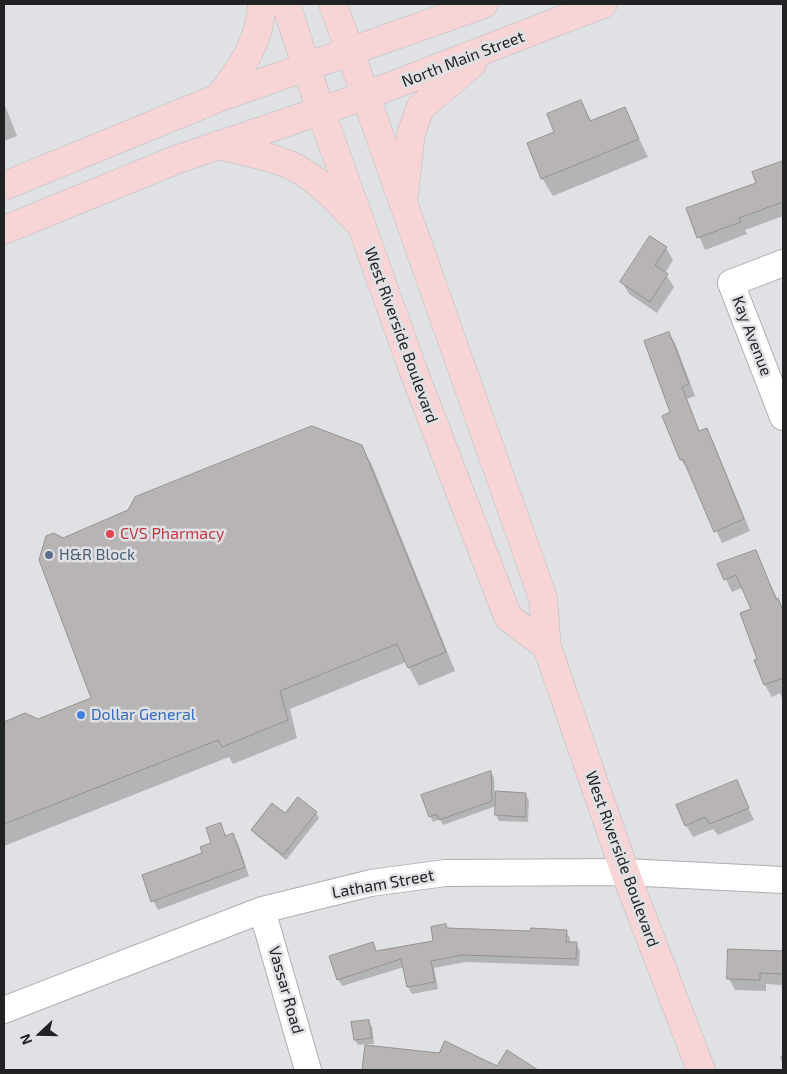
<!DOCTYPE html>
<style>
body{margin:0}
#map{position:relative;width:787px;height:1074px;overflow:hidden;background:#e0e1e4;font-family:"Exo 2",sans-serif}
canvas{display:block}
.frame{position:absolute;inset:0;border:5px solid #212223;pointer-events:none}
.north{position:absolute;left:15px;top:1009px;width:50px;height:50px;-webkit-text-stroke:4px #e0e1e4;paint-order:stroke;rotate:249deg;font-size:14px;font-weight:700;line-height:20px;text-align:center;color:#212223}
.north::after{content:'';display:block;margin:auto;width:18px;height:22px;background:#212223;clip-path:polygon(50% 0,100% 100%,50% 72%,0 100%)}
</style>
<div id="map">
<canvas width="787" height="1074"></canvas>
<div class="frame"></div>
<div class="north">N</div>
</div>
<script>
const g = document.querySelector('canvas').getContext('2d');
g.lineJoin = 'round';
function fill(path, color) { g.fillStyle = color; g.fill(path, 'evenodd'); }
function stroke(path, color, width, dash) { g.strokeStyle = color; g.lineWidth = width; g.lineCap = dash ? 'butt' : 'round'; g.setLineDash(dash || []); g.stroke(path); }
function drawText(font, color, halo, rows, align = 'center') {
  g.font = font + ' "Exo 2",sans-serif'; g.lineWidth = 5; g.setLineDash([]); g.textBaseline = 'middle'; g.strokeStyle = halo; g.fillStyle = color; for (const [text, x, y, turn = 0] of rows) {
    g.save(); g.translate(x, y); g.rotate((+turn || 0) * Math.PI / 180); g.textAlign = isNaN(turn) ? turn : align; if (halo) g.strokeText(text, 0, 0); g.fillText(text, 0, 0); g.restore();
  }
}
const shadow = new Path2D(`
 M581 102 592 122 624 108 648 157 553 196 542 178 528 144 556 132Z
 M4 103 17 136 4 141Z
 M783 162V216L745 230 747 234 705 250 688 209 757 184 753 173Z
 M666 248 673 260 665 273 674 287 657 313 629 294 622 282Z
 M669 333 676 345 695 396 687 399 700 432 706 429 713 441 750 531 722 543 689 471 681 460 664 416 672 413Z
 M361 446 372 465 455 671 419 686 406 662 290 709 297 738 233 764 229 757 4 846V724L25 714 38 720 93 699 63 539Z
 M755 552 783 611V701L780 693 772 697 765 685 752 610 743 587 732 592 719 565Z
 M491 772 494 778 495 800 525 794 529 800 528 822 499 821 496 815V806L443 825 440 819 433 822 430 816Z
 M736 781 754 820 718 835 713 829 693 837 686 825Z
 M316 813 319 818 286 860 256 835 252 830 285 815Z
 M220 824 227 837 233 835 238 843 249 876 158 910 153 901 213 844Z
 M448 929 532 932 566 931 570 938V943L576 944 580 951 579 966 466 962 434 968 438 989 412 994 408 987 404 967 342 986 338 979 373 944 377 952 435 942Z
 M729 951 783 952V985L766 984V991L735 990 729 979Z
 M369 1021 372 1027 374 1044 358 1045 355 1040Z
 M366 1047 498 1067 507 1052 536 1070H364Z
 M783 1055V1066L780 1056Z`);
const building = new Path2D(`
 M581 100 590 121 625 107 639 139 541 179 527 143 554 132 547 114Z
 M783 161V202L739 218 741 222 697 238 686 208 756 183 752 172Z
 M650 236 667 247 655 265 668 274 650 302 620 282Z
 M669 332 689 384 682 387 699 431 707 428 744 519 714 532 683 459 680 460 662 416 670 412 644 341Z
 M312 426 362 445 446 652 408 668 397 644 280 691 288 720 222 747 218 740 4 824V722L25 713 38 719 91 698 39 560 46 536 54 533 63 538 128 510 135 497Z
 M756 550 776 599 778 598 783 610V678L764 685 754 660 757 659 740 613 751 609 736 575 724 580 717 564Z
 M491 771 492 801 439 820 437 814 429 817 421 795Z
 M737 780 749 808 710 824 705 817 685 826 676 805Z
 M496 791 526 793 525 817 495 815Z
 M298 797 317 812 283 855 251 830 272 803 285 813Z
 M221 823 225 836 233 833 245 867 151 902 142 875 202 853 200 847 211 843 206 828Z
 M446 924 447 928 530 931 531 928 567 930 566 942H577L576 959 462 955 431 961 435 982 407 987 401 959 337 980 329 956 373 942 376 951 433 941 431 927Z
 M728 949 783 951V974L760 973V980L727 979Z
 M369 1020 372 1038 354 1040 351 1022Z
 M445 1041 497 1066 507 1050 538 1070H362L365 1045 439 1053Z`);
const minor = new Path2D(`
 M783 263 731 283 783 417
 M262 910 308 1070
 M4 1010 262 910 371 883 445 873 625 872 783 880`);
const major = new Path2D(`
 M286 4 321 112 413 370 508 617 547 647
 M333 4 543 598 547 647 625 872 701 1070
 M218 98C241 69 260 42 262 4
 M217 145C243 151 272 156 296 168 320 181 337 200 355 219
 M4 186 218 98 484 4
 M404 195 411 134 420 108 472 64
 M4 230 178 159 365 96 603 4`);
const markers = [
 [110,534,5,"#e0444e"],
 [49,555,5,"#5c6f8a"],
 [81,715,5,"#3f7fe0"]
];
const streetNames = [
 ["North Main Street",463,59,-21],
 ["West Riverside Boulevard",401,335,70],
 ["Kay Avenue",752,336,69],
 ["West Riverside Boulevard",622,859,70],
 ["Latham Street",383,884,-10],
 ["Vassar Road",286,990,74]
];
const healthNames = [
 ["CVS Pharmacy",120,534]
];
const serviceNames = [
 ["H&R Block",59,555]
];
const shopNames = [
 ["Dollar General",91,715]
];
fill(shadow, '#0003');
fill(building, '#b8b4b4');
stroke(building, '#949190', 1);
stroke(minor, '#adaeb1', 28);
stroke(major, '#bcbdbd', 29);
stroke(minor, '#fff', 26);
stroke(major, '#f7d5d6', 28);
for (const [x, y, r, color] of markers) { const dot = new Path2D(); dot.arc(x, y, r, 0, 2 * Math.PI); g.fillStyle = color; g.fill(dot); stroke(dot, '#e0e1e4', 2); }
drawText('16px', '#212223', '#e0e1e4', streetNames);
drawText('16px', '#be3a42', '#e0e1e4', healthNames, 'left');
drawText('16px', '#4e5e75', '#e0e1e4', serviceNames, 'left');
drawText('16px', '#366cbe', '#e0e1e4', shopNames, 'left');
</script>
